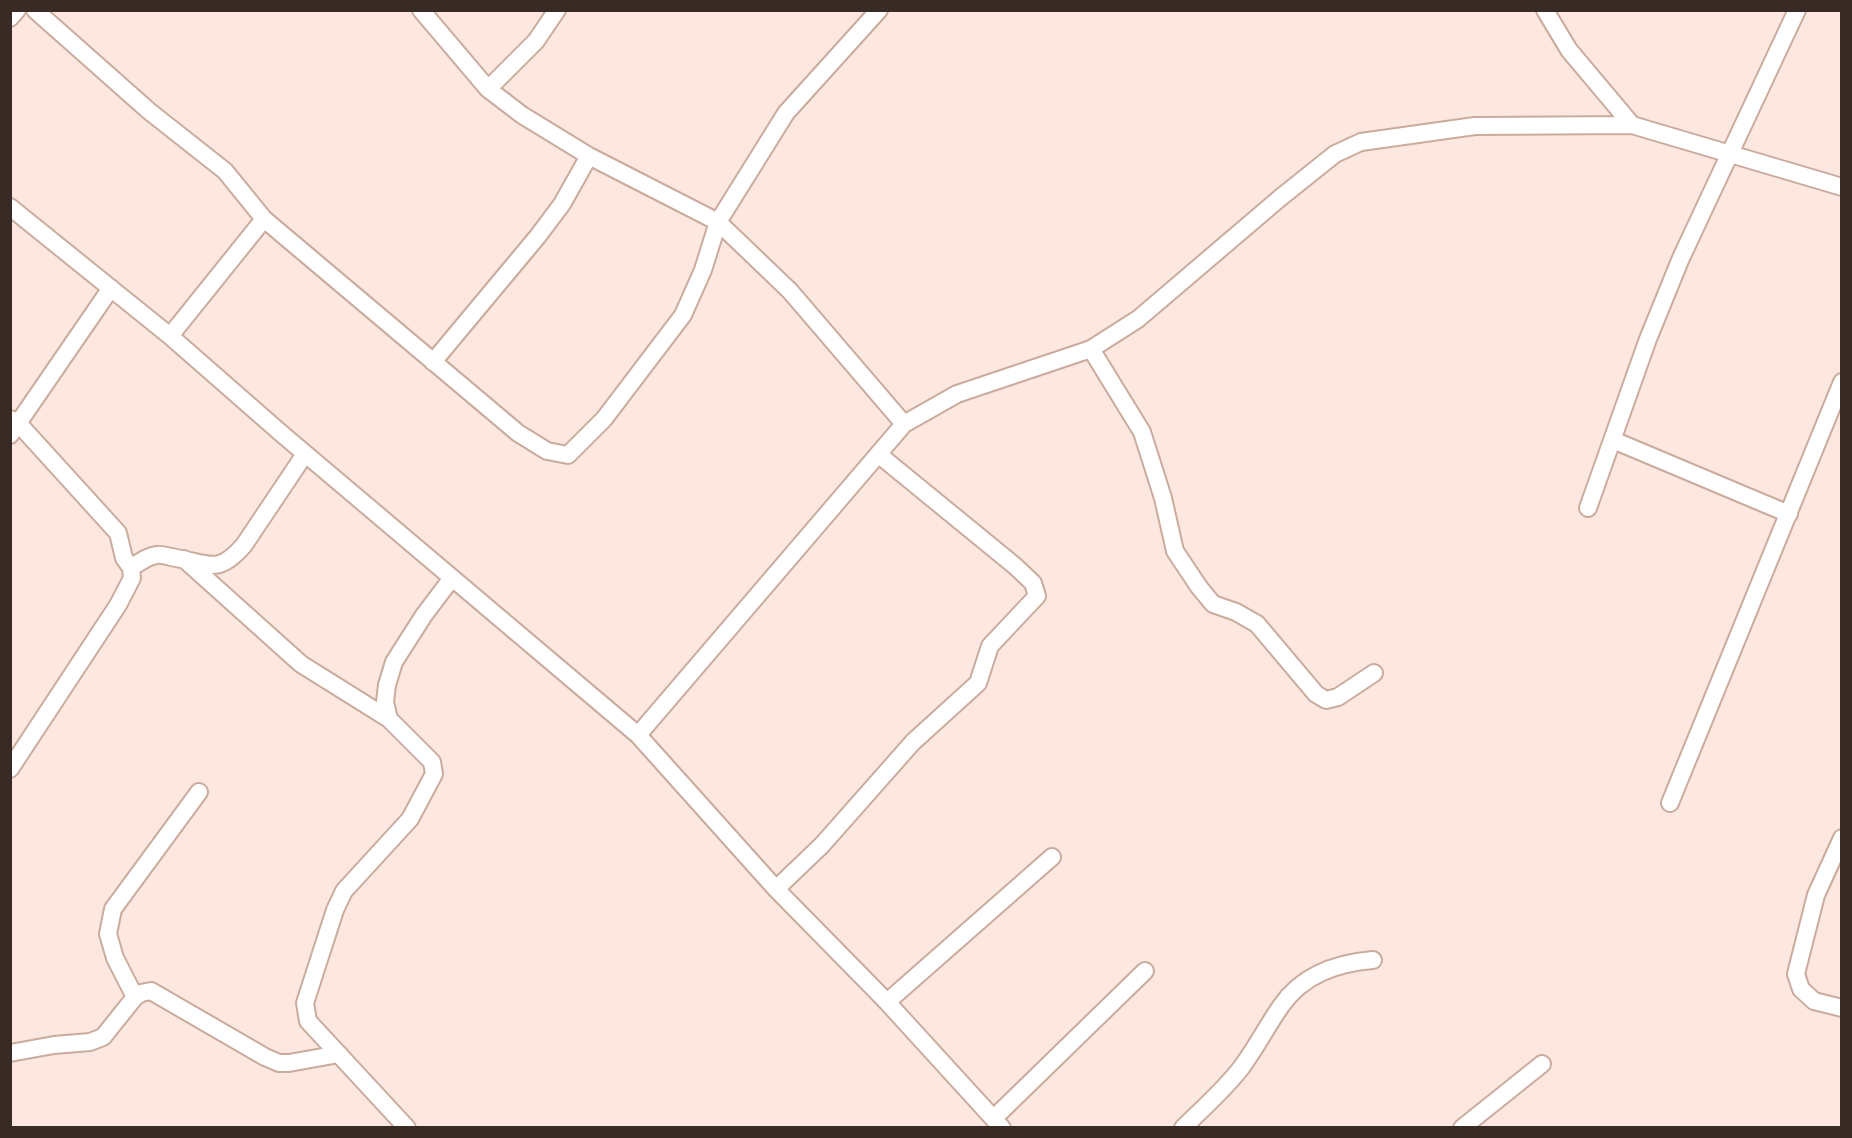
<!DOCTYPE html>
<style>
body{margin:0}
#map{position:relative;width:1852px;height:1138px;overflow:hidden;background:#fce8e0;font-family:Rubik,sans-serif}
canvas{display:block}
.frame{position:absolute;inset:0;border:12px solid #382b26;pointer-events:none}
</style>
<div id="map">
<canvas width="1852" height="1138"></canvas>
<div class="frame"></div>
</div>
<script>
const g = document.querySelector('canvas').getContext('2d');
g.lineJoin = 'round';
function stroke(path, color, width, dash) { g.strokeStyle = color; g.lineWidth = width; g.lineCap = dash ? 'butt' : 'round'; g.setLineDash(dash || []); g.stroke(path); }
const street = new Path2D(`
 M35 10 149 111 225 171 264 219 518 433 547 451 568 455 604 419 683 315 703 270 718 222 786 113 879 10
 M421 10 488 89 522 115 589 156 718 222 790 291 904 424
 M1545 10 1569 50 1632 125
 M10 18 17 10
 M488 89 536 41 557 10
 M10 207 170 336 282 434 638 735 776 889 887 1002 1002 1128
 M170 336 264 219
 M1091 349 1142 432 1163 498 1175 551 1199 587 1213 604 1236 612 1257 624 1316 694 1326 700 1338 697 1374 673
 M433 362 538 236 562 204 589 156
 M10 419 18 423 118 533 124 558 131 568 132 578 118 605 10 769
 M10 435 111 288
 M1613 440 1789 514
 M1588 508 1648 339 1681 258 1797 10
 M184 559 301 664 389 719
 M131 568C139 563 147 556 157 555 162 554 170 557 176 558 210 564 218 575 244 545L305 454
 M638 735 904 424 957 394 1091 349 1138 319 1280 198 1335 154 1361 142 1475 126 1632 125 1842 187
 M1670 803 1842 382
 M1842 838 1816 895 1796 974 1801 989 1814 1001 1842 1008
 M776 889 822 845 913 742 978 683 990 646 1037 596 1033 583 1015 566 878 454
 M135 997 115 958 108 934 113 909 199 792
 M887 1002 1052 857
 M10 1053 54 1045 90 1042 103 1037 135 997 141 993 151 991 265 1057 279 1063H289L339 1054
 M994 1118 1145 971
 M407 1128 308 1021 305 1003 335 910 344 891 410 819 434 774 432 762 389 719 385 702 387 685 394 662 424 615 452 578
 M1183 1128C1203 1108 1224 1090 1241 1068 1256 1048 1267 1026 1281 1006 1303 974 1337 963 1373 960
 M1462 1128 1542 1064`);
stroke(street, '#caab9e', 20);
stroke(street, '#fff', 16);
</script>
